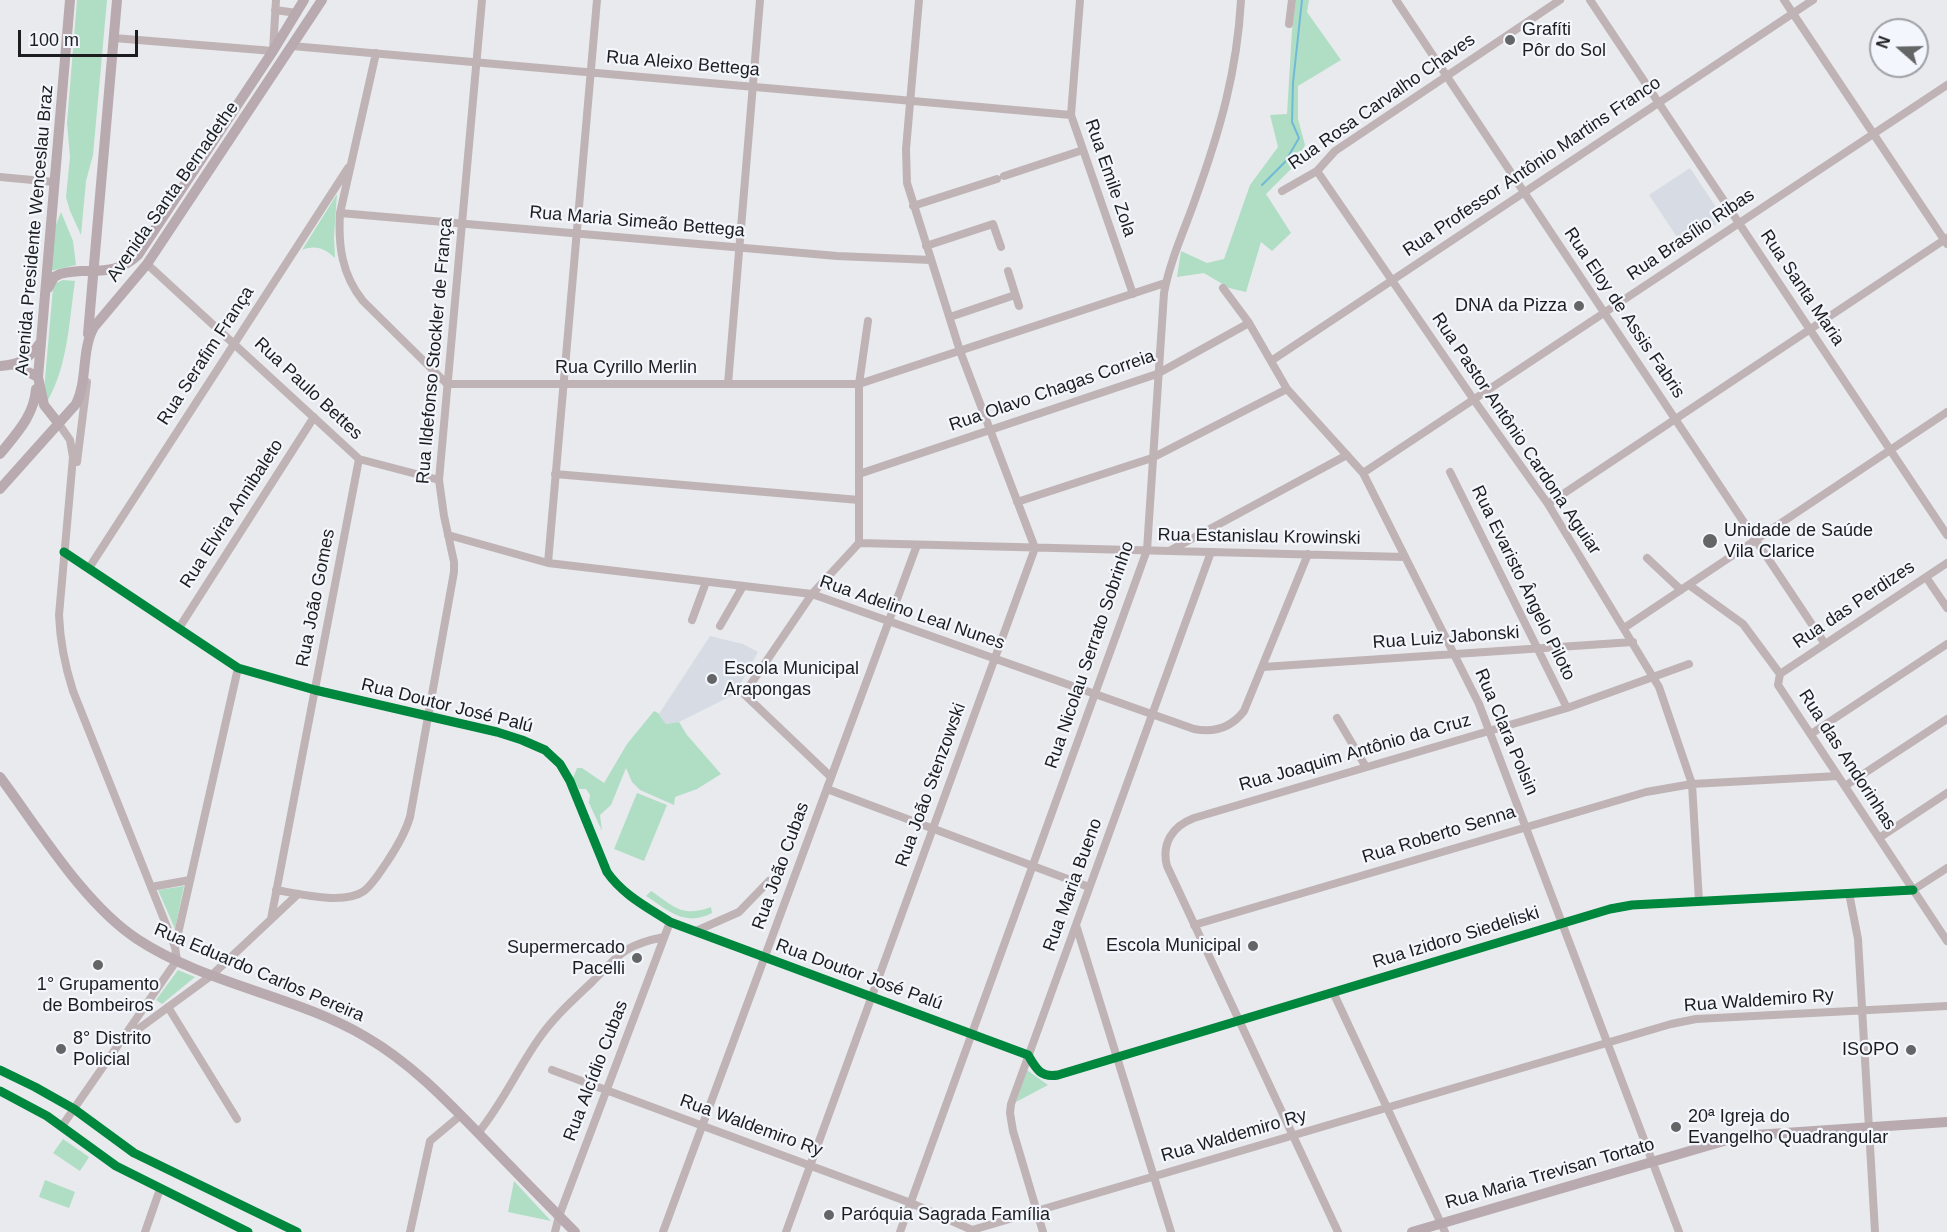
<!DOCTYPE html>
<meta charset="utf-8">
<style>
body{margin:0}
#map{position:relative;width:1947px;height:1232px;overflow:hidden;background:#e8eaed;font-family:Arial,sans-serif}
canvas{display:block}
.north{position:absolute;left:1869px;top:18px;width:60px;height:60px;box-sizing:border-box;background:#f3f7fd;border:2px solid #9da0a4;border-radius:50%;rotate:290deg;font-size:16px;font-weight:700;line-height:24px;text-align:center;color:#1c1d1f}
.north::after{content:'';display:block;margin:auto;width:21px;height:27px;background:#636567;clip-path:polygon(50% 0,100% 100%,50% 72%,0 100%)}
.scale{position:absolute;left:18px;top:30px;width:120px;height:27px;box-sizing:border-box;border:3px solid #1c1d1f;border-top:0;padding-left:8px;font-size:18px;line-height:21px;white-space:nowrap;color:#1c1d1f;-webkit-text-stroke:4px #f3f7fd;paint-order:stroke}
</style>
<div id="map">
<canvas width="1947" height="1232"></canvas>
<div class="north">N</div>
<div class="scale">100 m</div>
</div>
<script>
const g = document.querySelector('canvas').getContext('2d');
g.lineJoin = 'round';
function fill(path, color) { g.fillStyle = color; g.fill(path, 'evenodd'); }
function stroke(path, color, width, dash) { g.strokeStyle = color; g.lineWidth = width; g.lineCap = dash ? 'butt' : 'round'; g.setLineDash(dash || []); g.stroke(path); }
function drawText(font, color, halo, rows, align = 'center') {
  g.font = font + ' Arial,sans-serif'; g.lineWidth = 4.5; g.setLineDash([]); g.textBaseline = 'middle'; g.strokeStyle = halo; g.fillStyle = color; for (const [text, x, y, turn = 0] of rows) {
    g.save(); g.translate(x, y); g.rotate((+turn || 0) * Math.PI / 180); g.textAlign = isNaN(turn) ? turn : align; if (halo) g.strokeText(text, 0, 0); g.fillText(text, 0, 0); g.restore();
  }
}
const built = new Path2D(`
 M1690 168 1724 219 1683 246 1649 195Z
 M710 636 743 644 758 652 735 694 679 722 666 724 659 714Z`);
const green = new Path2D(`
 M77 0H107L93 155 86 181 81 235 70 211 66 197 70 157 67 123Z
 M1296 0H1309L1307 12 1341 60 1298 86V119L1305 145 1295 165 1266 194 1291 233 1272 251 1261 242 1246 292 1229 288 1204 273 1177 277 1181 251 1207 263 1224 259 1250 185 1278 147 1270 115 1287 114 1292 30Z
 M337 194 334 237 335 258C324 248 316 245 302 250Z
 M61 212 73 241 76 265 50 271 53 232Z
 M63 280 75 281C69 322 68 364 48 400L44 391 53 288 56 283Z
 M654 711 658 713 666 724 679 722 687 735 721 774 697 789 675 797 674 805 640 790 632 782 626 768 611 805 600 815 602 831 589 803 590 795 586 789H579L573 778 577 768H582L604 783 627 744Z
 M637 793 667 805 644 861 614 849Z
 M184 886 175 929 158 890Z
 M651 891C674 906 681 918 711 907L712 913C685 927 669 911 646 896Z
 M178 970 195 977 162 1004 156 1000Z
 M1027 1070 1048 1085 1016 1102Z
 M63 1139 89 1157 80 1171 53 1153Z
 M45 1180 75 1192 69 1208 39 1197Z
 M514 1181 551 1221 508 1212Z`);
const stream = new Path2D(`
 M1262 185 1285 162 1299 138 1292 122 1293 83 1302 0`);
const minor = new Path2D(`
 M1080 0 1071 115 1133 294
 M1396 0 1825 644
 M1590 0 1947 535
 M1784 0 1947 244
 M275 10 297 13
 M1289 24 1292 0
 M114 38 273 51 276 0
 M292 46 1071 115
 M376 53 340 213C338 246 342 275 363 301L447 384H859L1165 283
 M1317 171 1474 400 1548 504 1659 687 1692 784 1699 901
 M1004 176 1083 150
 M0 177 54 182
 M1282 191 1317 171 1335 151 1560 0
 M913 206 997 179
 M340 213 837 256 931 260
 M926 246 993 224 1001 247
 M147 264 359 459 439 480
 M1008 271 1019 306
 M1223 288 1249 323 1287 389 1363 473 1479 704 1679 1232
 M950 317 1015 295
 M1271 361 1813 0
 M728 384 760 0
 M59 424 70 440 73 457 59 615C60 641 65 666 73 691L175 947 177 960 62 1126
 M77 462 87 382
 M1450 472 1567 708
 M1363 473 1947 85
 M555 474 859 500
 M859 474 1157 374 1249 323
 M1017 502 1152 458 1287 389
 M1548 504 1947 238
 M448 535 548 563 812 594 1194 729C1214 733 1231 728 1244 711L1308 554
 M859 543 1405 557
 M1171 550 1347 455
 M64 552 238 668 315 690 497 732 522 740 545 750 560 764 570 781 607 872C623 895 647 907 670 922L1028 1055C1036 1069 1041 1078 1058 1075L1610 909 1632 905 1913 890
 M1647 558 1681 590
 M548 563 597 0
 M89 568 348 168
 M1926 577 1947 608
 M1689 585 1743 624 1780 674
 M692 620 706 582
 M720 626 743 586
 M179 628 314 417
 M1624 628 1947 412
 M1263 667 1633 642
 M1780 674 1778 685 1947 941
 M1780 674 1947 563
 M1337 718 1366 767
 M1811 734 1947 644
 M831 777 744 694 812 594 859 543V384L868 321
 M1845 786 1947 719
 M827 789 1089 887
 M1879 838 1947 793
 M151 887 190 880
 M276 890C299 894 345 905 364 891 373 884 380 872 387 862 397 847 405 834 410 817L454 572V562L444 516 439 480 482 0
 M1913 890 1947 868
 M1849 893 1858 939 1875 1232
 M271 919 359 459
 M1076 925 1171 1232
 M1194 925 1646 792 1692 784 1838 776
 M696 931 739 912 769 881
 M175 947 238 668
 M1333 992 1445 1232
 M168 1007 237 1119
 M126 1038 212 975 298 894
 M0 1070 35 1087 74 1109 134 1153 297 1232
 M552 1070 911 1203 972 1230 1671 1024 1696 1019 1947 1006
 M0 1091 47 1116 116 1166 248 1232
 M478 1133C502 1104 517 1070 538 1040 553 1018 573 1000 592 982 620 954 624 945 664 937
 M145 1232 160 1189
 M410 1232 430 1141 461 1115
 M555 1232 559 1216 670 922
 M663 1232 917 545
 M786 1232 1035 548 960 351 907 183 906 149 919 0
 M900 1232 1147 550 1164 293C1170 260 1185 229 1196 197 1220 130 1237 72 1241 0
 M1043 1232 1013 1131 1010 1113 1011 1104 1211 552
 M1338 1232 1167 866C1161 843 1173 826 1194 818L1567 708 1689 664`);
const major = new Path2D(`
 M48 288 54 277 60 274C90 266 112 279 138 255L273 51 304 0
 M88 334 117 0
 M14 365 38 377
 M0 366C19 365 29 359 40 343
 M59 424 44 405 38 377 70 0
 M0 454C16 434 34 416 36 389
 M0 489 76 404C88 380 81 350 94 327L147 264 322 0
 M0 777C39 829 83 903 137 939 207 985 295 995 366 1037 411 1063 447 1101 483 1138 513 1169 544 1201 575 1232
 M1412 1232 1741 1136 1947 1122`);
const cycleway = new Path2D(`
 M64 552 238 668 315 690 497 732 522 740 545 750 560 764 570 781 607 872C623 895 647 907 670 922L1028 1055C1036 1069 1041 1078 1058 1075L1610 909 1632 905 1913 890
 M0 1070 35 1087 74 1109 134 1153 297 1232
 M0 1091 47 1116 116 1166 248 1232`);
const markers = [
 [1510,40,6,"#636567"],
 [1579,306,6,"#636567"],
 [1710,541,8,"#636567"],
 [712,679,6,"#636567"],
 [1253,946,6,"#636567"],
 [637,958,6,"#636567"],
 [98,965,6,"#636567"],
 [61,1049,6,"#636567"],
 [1911,1050,6,"#636567"],
 [1676,1127,6,"#636567"],
 [829,1215,6,"#636567"]
];
const poiNames = [
 ["Grafíti",1522,30],
 ["Pôr do Sol",1522,51],
 ["DNA da Pizza",1567,306,"right"],
 ["Unidade de Saúde",1724,531],
 ["Vila Clarice",1724,552],
 ["Escola Municipal",724,669],
 ["Arapongas",724,690],
 ["Escola Municipal",1241,946,"right"],
 ["Supermercado",625,948,"right"],
 ["Pacelli",625,969,"right"],
 ["1° Grupamento",98,985,"center"],
 ["de Bombeiros",98,1006,"center"],
 ["8° Distrito",73,1039],
 ["Policial",73,1060],
 ["ISOPO",1899,1050,"right"],
 ["20ª Igreja do",1688,1117],
 ["Evangelho Quadrangular",1688,1138],
 ["Paróquia Sagrada Família",841,1215]
];
const streetNames = [
 ["Rua Aleixo Bettega",683,64,5],
 ["Rua Rosa Carvalho Chaves",1382,102,-35],
 ["Rua Professor Antônio Martins Franco",1532,167,-34],
 ["Rua Emile Zola",1110,178,71],
 ["Avenida Santa Bernadethe",173,192,-55],
 ["Rua Maria Simeão Bettega",637,222,5],
 ["Avenida Presidente Wenceslau Braz",35,230,-85],
 ["Rua Brasílio Ribas",1691,235,-34],
 ["Rua Santa Maria",1802,288,56],
 ["Rua Eloy de Assis Fabris",1624,313,56],
 ["Rua Ildefonso Stockler de França",435,351,-85],
 ["Rua Serafim França",206,356,-57],
 ["Rua Cyrillo Merlin",626,368],
 ["Rua Paulo Bettes",308,389,43],
 ["Rua Olavo Chagas Correia",1052,391,-19],
 ["Rua Pastor Antônio Cardona Aguiar",1516,434,56],
 ["Rua Elvira Annibaleto",232,514,-57],
 ["Rua Estanislau Krowinski",1259,537,1],
 ["Rua Evaristo Ângelo Piloto",1523,583,64],
 ["Rua João Gomes",316,598,-79],
 ["Rua das Perdizes",1854,605,-34],
 ["Rua Adelino Leal Nunes",912,613,19],
 ["Rua Luiz Jabonski",1446,638,-4],
 ["Rua Nicolau Serrato Sobrinho",1090,655,-71],
 ["Rua Doutor José Palú",447,706,14],
 ["Rua Clara Polsin",1506,732,67],
 ["Rua Joaquim Antônio da Cruz",1355,753,-16],
 ["Rua das Andorinhas",1847,760,57],
 ["Rua João Stenzowski",931,785,-70],
 ["Rua Roberto Senna",1439,835,-17],
 ["Rua João Cubas",781,866,-70],
 ["Rua Maria Bueno",1073,885,-70],
 ["Rua Izidoro Siedeliski",1456,938,-17],
 ["Rua Eduardo Carlos Pereira",259,973,23],
 ["Rua Doutor José Palú",859,975,20],
 ["Rua Waldemiro Ry",1759,1001,-4],
 ["Rua Alcídio Cubas",596,1071,-69],
 ["Rua Waldemiro Ry",751,1126,20],
 ["Rua Waldemiro Ry",1234,1136,-16],
 ["Rua Maria Trevisan Tortato",1550,1174,-16]
];
fill(built, '#d7dce4');
fill(green, '#b0dec4');
stroke(stream, '#70bad8', 2);
stroke(minor, '#bfb3b6', 8);
stroke(major, '#b8aaaf', 10);
stroke(cycleway, '#00873e', 9);
for (const [x, y, r, color] of markers) { const dot = new Path2D(); dot.arc(x, y, r, 0, 2 * Math.PI); g.fillStyle = color; g.fill(dot); stroke(dot, '#f3f7fd', 2); }
drawText('18px', '#1c1d1f', '#f3f7fd', poiNames, 'left');
drawText('18px', '#1c1d1f', '#f3f7fd', streetNames);
</script>
